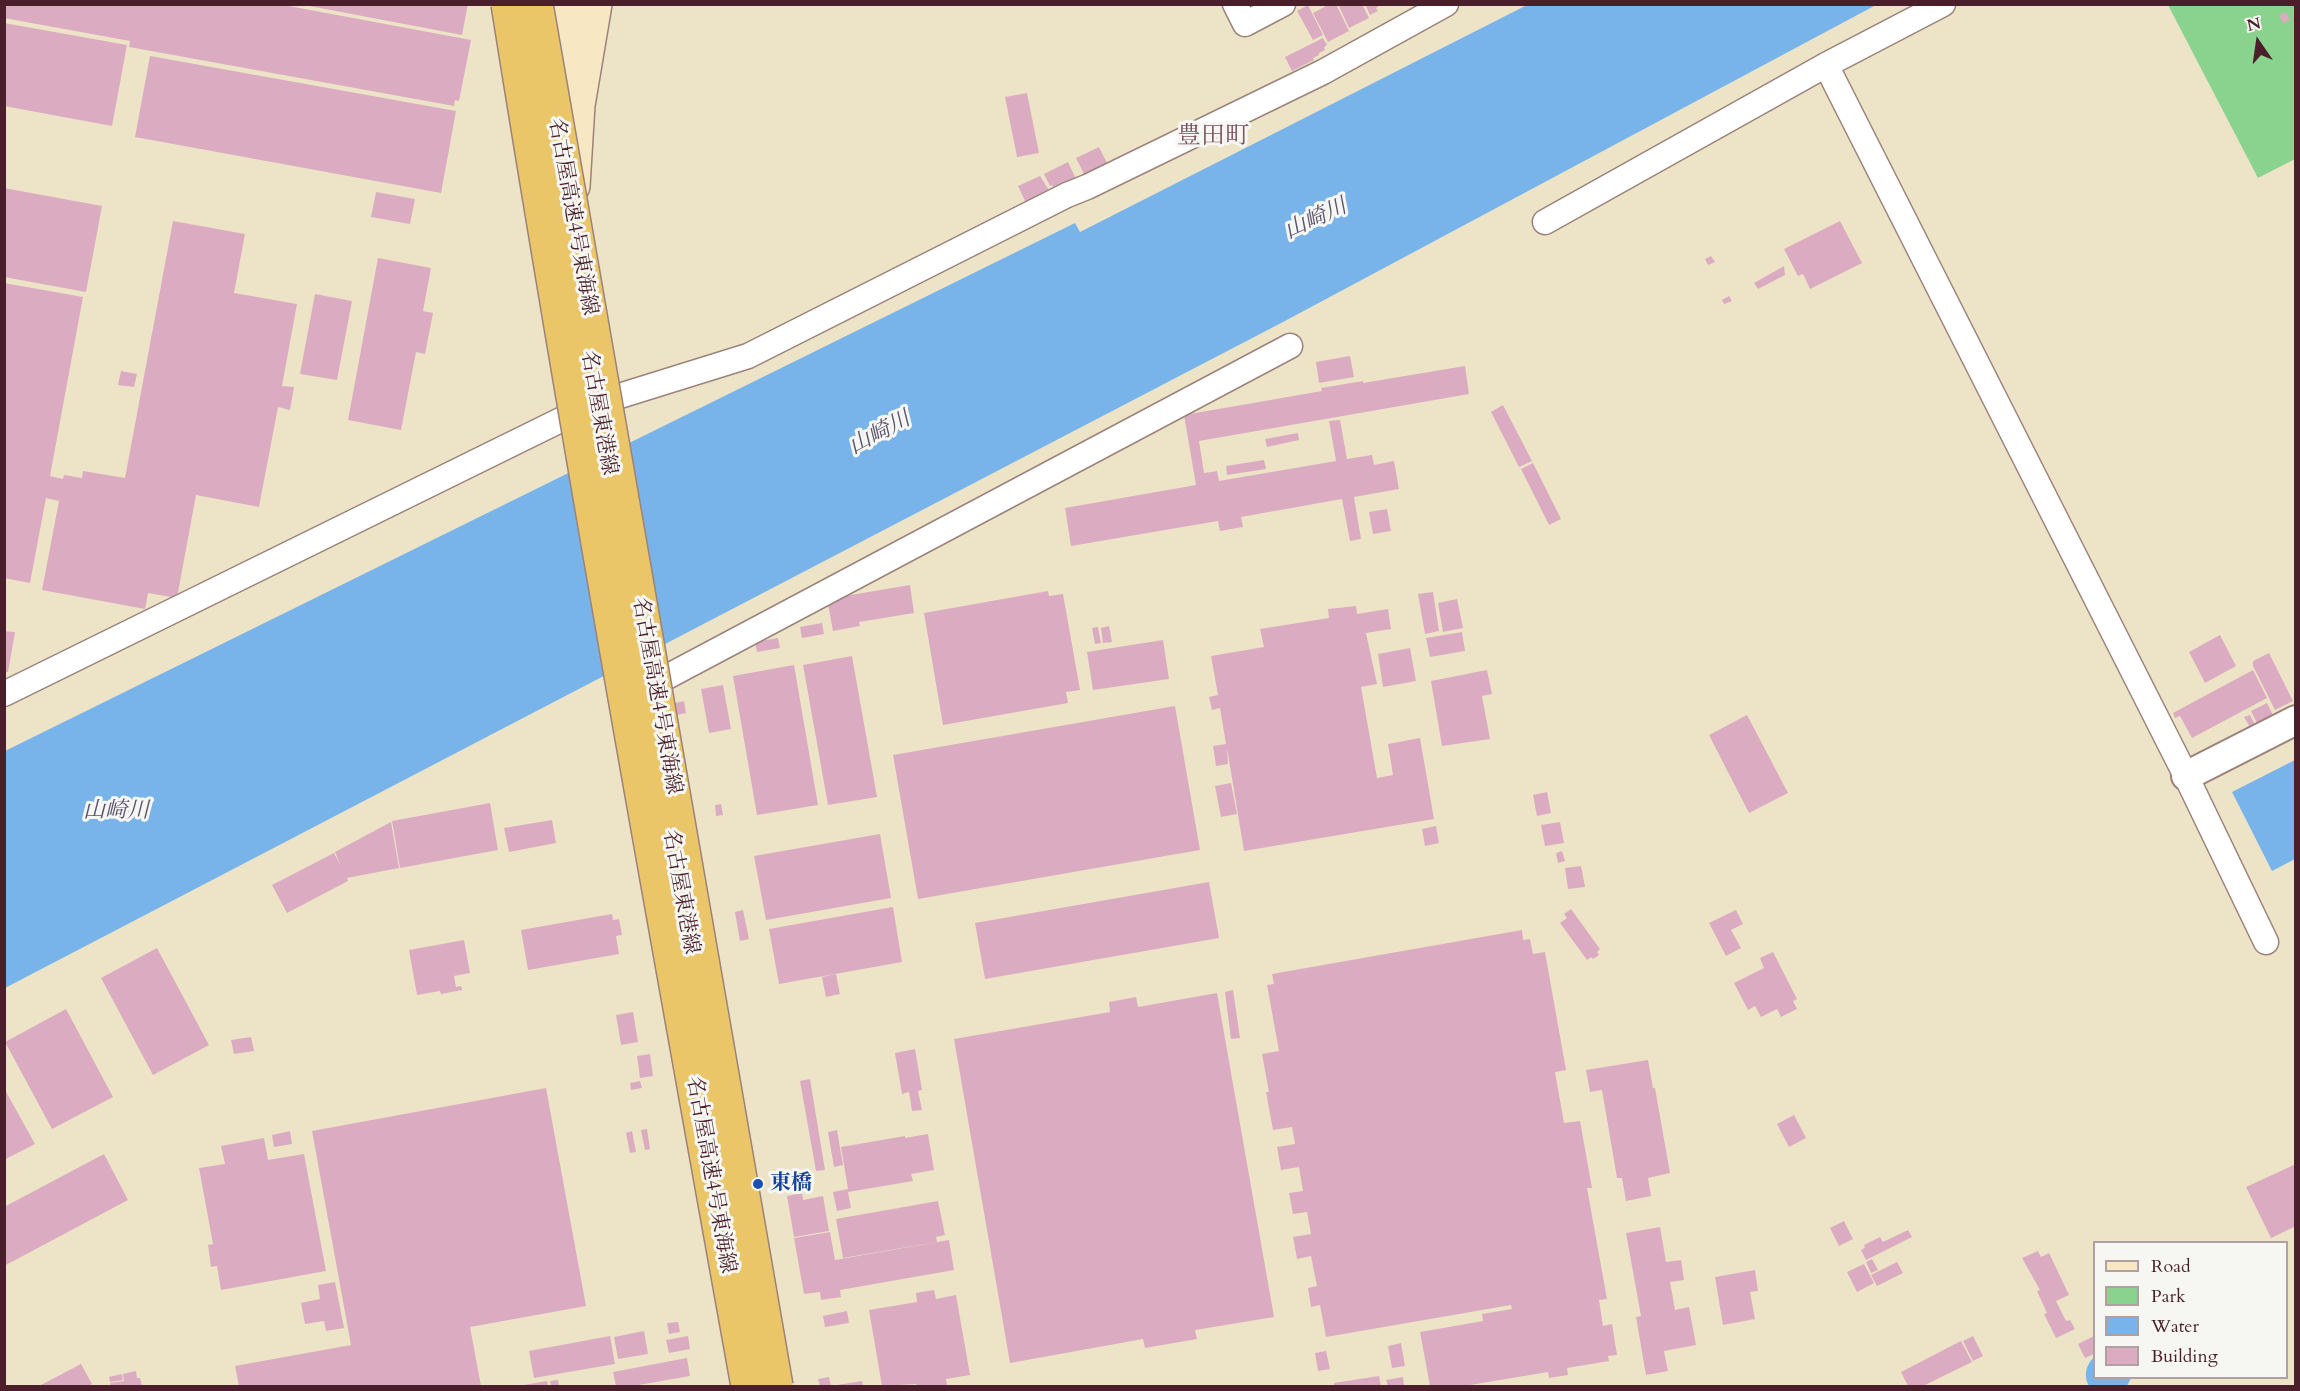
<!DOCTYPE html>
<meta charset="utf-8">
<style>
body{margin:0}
#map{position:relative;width:2300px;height:1391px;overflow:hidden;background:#ede4c8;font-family:Cardo,serif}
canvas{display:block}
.frame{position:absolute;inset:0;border:6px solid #4a1f2b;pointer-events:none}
.legend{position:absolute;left:2093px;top:1241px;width:195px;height:138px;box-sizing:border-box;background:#f6f6f2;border:2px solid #b1a0a2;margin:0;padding:8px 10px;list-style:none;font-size:18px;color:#4a1f2b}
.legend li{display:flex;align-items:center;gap:12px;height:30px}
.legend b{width:30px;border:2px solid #b1a0a2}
.north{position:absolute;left:2228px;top:12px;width:60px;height:60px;-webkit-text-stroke:4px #f6f6f2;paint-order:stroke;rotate:347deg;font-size:16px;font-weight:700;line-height:24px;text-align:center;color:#4a1f2b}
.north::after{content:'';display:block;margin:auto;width:21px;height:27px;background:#4a1f2b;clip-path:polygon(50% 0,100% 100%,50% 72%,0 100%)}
</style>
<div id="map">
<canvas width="2300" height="1391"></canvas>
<div class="frame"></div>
<ul class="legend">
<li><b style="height:8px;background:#f7e8c3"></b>Road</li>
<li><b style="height:16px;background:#89d38f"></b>Park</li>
<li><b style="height:16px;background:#78b4ea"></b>Water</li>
<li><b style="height:16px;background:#dbacc1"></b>Building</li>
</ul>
<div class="north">N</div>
</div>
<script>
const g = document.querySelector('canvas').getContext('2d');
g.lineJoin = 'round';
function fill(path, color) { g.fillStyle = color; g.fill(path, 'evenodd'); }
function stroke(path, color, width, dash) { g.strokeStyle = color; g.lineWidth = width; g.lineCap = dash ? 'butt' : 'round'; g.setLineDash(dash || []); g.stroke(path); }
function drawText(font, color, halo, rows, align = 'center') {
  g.font = font + ' Cardo,"Noto Serif JP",serif'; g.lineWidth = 6; g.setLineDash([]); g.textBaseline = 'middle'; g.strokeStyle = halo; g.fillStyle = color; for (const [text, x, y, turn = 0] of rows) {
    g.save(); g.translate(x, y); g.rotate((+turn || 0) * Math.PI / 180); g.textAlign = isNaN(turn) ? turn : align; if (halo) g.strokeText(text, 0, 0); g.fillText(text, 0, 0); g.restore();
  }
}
const green = new Path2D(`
 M2168 5H2295V159L2258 178Z`);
const water = new Path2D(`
 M1527 5H1876L1283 322 5 988V751L1075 223 1080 232Z
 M2295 760V859L2272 871 2232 792Z
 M2094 1357V1378H2131L2127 1386H2089C2083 1376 2086 1365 2094 1357Z`);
const building = new Path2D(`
 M4 4H278L471 40 459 101 455 100 454 106 129 47 130 41 4 18Z
 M299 4H468L462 35Z
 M1330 4H1336L1349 31 1328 42 1313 13Z
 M1338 4H1362L1369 18 1349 28Z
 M1365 4H1382L1376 8 1378 11 1370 15Z
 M1308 5 1323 35 1313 40 1297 11Z
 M2286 12 2290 20 2283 23 2279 15Z
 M4 23 127 45 112 126 4 106Z
 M1323 38 1327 45 1324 47 1325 50 1319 53V55L1313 58 1314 60 1292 71 1285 57Z
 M150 56 456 111 441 193 135 137Z
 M1027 93 1039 153 1017 157 1005 97Z
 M1099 147 1107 163 1084 174 1076 158Z
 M1068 162 1076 179 1061 187 1060 184 1053 187 1052 185 1050 186 1044 174Z
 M1040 176 1052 195 1027 205 1018 186Z
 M4 188 102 206 86 292 4 277Z
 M376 192 415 199 410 224 371 217Z
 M173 221 245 234 234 293 297 304 282 386 294 387 290 410 278 407 259 507 196 495 177 598 148 593 145 609 42 590 59 501 46 498 30 583 4 578V283L83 297 50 476 63 479 64 475 82 478 83 471 125 478Z
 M1840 221 1862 263 1810 289 1803 274 1798 276 1784 249Z
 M1711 256 1715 262 1708 265 1705 259Z
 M378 258 431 268 423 311 433 313 425 354 416 352 401 430 348 420Z
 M1784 266 1785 275 1758 289 1754 283Z
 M315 294 352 301 337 380 300 374Z
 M1729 296 1732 301 1724 304 1722 300Z
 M1350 356 1354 377 1319 383 1316 362Z
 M1465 366 1469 394 1199 441 1204 473 1217 471 1219 481 1336 461 1329 421 1340 420 1347 459 1372 455 1374 465 1394 461 1399 489 1354 497 1361 539 1350 541 1342 499 1241 517 1243 527 1220 531 1218 521 1071 546 1065 508 1196 485 1184 415 1322 391 1321 388 1363 381V383Z
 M121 371 137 374 134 387 118 385Z
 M1503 405 1532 461 1519 467 1491 412Z
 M1298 433 1299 440 1267 447 1265 439Z
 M1264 460 1266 469 1227 475 1226 466Z
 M1533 463 1561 519 1549 525 1521 469Z
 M1387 509 1391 531 1373 534 1369 512Z
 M910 585 914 613 859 622 860 626 833 631 827 599Z
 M1048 591 1049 596 1063 594 1080 690 1066 692 1068 703 943 725 924 613Z
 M1433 592 1439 631 1425 634 1418 594Z
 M1457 599 1463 628 1443 632 1438 603Z
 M1356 606 1357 614 1388 609 1391 629 1366 633 1377 684 1361 687 1377 778 1393 775 1388 744 1420 738 1434 819 1244 851 1227 748 1228 764 1216 766 1213 746 1226 744 1220 708 1212 710 1209 697 1218 695 1211 656 1264 647 1260 629 1329 618 1328 609Z
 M822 623 824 634 802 638 800 627Z
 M1109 626 1112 642 1103 643 1101 628Z
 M1098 627 1101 643 1095 644 1092 628Z
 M4 631 15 632 8 672H4Z
 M1462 632 1465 651 1430 657 1426 638Z
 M2220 635 2236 666 2205 683 2189 652Z
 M778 638 780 648 757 652 755 642Z
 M1163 640 1169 679 1093 690 1087 652Z
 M1410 648 1416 681 1383 687 1378 654Z
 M2269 653 2293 701 2275 710 2253 666V661Z
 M852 656 877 797 828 805 803 665Z
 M794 665 818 805 757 815 733 676Z
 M1487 670 1492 694 1482 696 1490 739 1442 746 1431 681Z
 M2253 670 2267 698 2192 738 2180 716 2175 718 2173 713Z
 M723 685 731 729 709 733 701 689Z
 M684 701 686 713 677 715 675 703Z
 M2267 703 2274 717 2258 725 2251 711Z
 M1175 706 1200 850 918 899 893 755Z
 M1747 715 1788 793 1749 813 1709 735Z
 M2250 715 2255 725 2250 727 2244 717Z
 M1231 783 1237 814 1221 817 1215 786Z
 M1547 792 1551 813 1537 816 1533 795Z
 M490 803 498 850 400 868 392 821Z
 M721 804 723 815 716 816 715 805Z
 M552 820 556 843 509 852 504 828Z
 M391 822 399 868 347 878 348 881 287 913 272 885 334 853 341 866 335 852Z
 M1560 822 1564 843 1545 846 1541 825Z
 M1436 826 1439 843 1425 846 1422 829Z
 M880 834 891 898 766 920 754 856Z
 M1562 851 1565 861 1558 863 1556 853Z
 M1581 866 1585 887 1568 889 1565 868Z
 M1209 882 1219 938 985 979 975 923Z
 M893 907 902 962 779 984 769 929Z
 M1571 909 1600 949 1597 952 1599 955 1593 959 1591 957 1587 960 1560 923 1567 918 1564 914Z
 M743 910 749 939 740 941 735 912Z
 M1736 910 1743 924 1731 930 1741 948 1726 956 1709 923Z
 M612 914 613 920 619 919 622 935 616 936 619 954 528 970 521 930Z
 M1522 930 1523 940 1530 939 1533 954 1545 952 1566 1070 1555 1072 1564 1123 1580 1121 1592 1188H1587L1607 1299 1599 1300 1603 1326 1612 1324 1617 1355 1608 1356 1609 1361 1567 1368 1568 1375 1549 1378 1548 1372 1464 1386H1430L1420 1332 1483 1321 1482 1314 1512 1309 1511 1305 1326 1337 1320 1305 1311 1307 1308 1288 1317 1286 1311 1256 1297 1259 1293 1237 1311 1234 1307 1212 1293 1214 1289 1193 1303 1191 1299 1167 1281 1170 1277 1147 1295 1144 1292 1127 1273 1130 1266 1092H1269L1262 1054 1279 1051 1267 985 1274 984 1272 974Z
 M464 940 470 973 454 976 456 987 461 986 462 990 441 994 440 991 417 995 409 950Z
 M157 948 209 1045 153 1075 101 978Z
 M1773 952 1797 999 1793 1001 1797 1009 1781 1017 1777 1009 1761 1017 1755 1006 1748 1010 1734 983 1764 968 1760 958Z
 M836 974 840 994 826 997 822 977Z
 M1233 990 1240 1038 1231 1039 1225 992Z
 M1217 993 1274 1317 1195 1330 1197 1339 1145 1348 1143 1339 1010 1363 954 1039 1110 1012 1109 1002 1136 997 1138 1007Z
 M66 1009 113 1097 52 1129 5 1042Z
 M633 1012 638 1042 621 1045 616 1015Z
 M251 1037 254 1051 234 1054 231 1040Z
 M915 1049 922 1090 918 1091 922 1110 912 1111 909 1092 902 1094 895 1053Z
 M650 1054 653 1076 640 1078 637 1056Z
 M1648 1060 1653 1088H1655L1670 1173 1648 1178 1651 1196 1626 1201 1622 1178H1617L1602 1090 1590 1092 1586 1070Z
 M810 1079 825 1170 816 1171 800 1081Z
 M640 1081 642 1088 631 1090 630 1083Z
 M4 1088 35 1144 4 1160Z
 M546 1088 586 1306 470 1327 481 1386H239L235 1366 351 1345 312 1131Z
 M1794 1115 1806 1138 1789 1147 1777 1124Z
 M647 1129 650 1149 645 1150 641 1130Z
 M837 1130 843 1165 834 1167 828 1132Z
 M290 1131 292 1144 274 1147 272 1135Z
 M632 1131 636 1152 630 1153 626 1133Z
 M928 1134 934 1170 911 1174 913 1181 848 1192 851 1208 837 1211 833 1192 848 1189 841 1147 905 1136V1138Z
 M264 1138 268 1160 304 1154 326 1271 221 1290 217 1266 211 1267 208 1245 213 1244 199 1168 225 1164 221 1146Z
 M104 1154 128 1200 4 1266V1207Z
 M2296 1164V1226L2271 1238 2246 1187Z
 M802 1193 803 1200 823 1196 829 1231 794 1237 787 1196Z
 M938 1201 945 1235 936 1237 937 1242 843 1258 836 1219Z
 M1844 1221 1853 1239 1839 1246 1830 1228Z
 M1660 1227 1666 1262 1681 1260 1684 1280 1670 1282 1675 1310 1689 1307 1696 1345 1664 1351 1668 1371 1646 1375 1636 1317 1641 1316 1626 1233Z
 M1908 1230 1912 1237 1866 1260 1861 1250 1865 1248 1864 1245 1880 1237 1883 1242Z
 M830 1232 835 1260 949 1240 954 1270 840 1290 841 1297 821 1300 820 1292 804 1294 794 1238Z
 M2038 1251 2041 1257 2049 1253 2069 1295 2056 1301 2066 1321 2070 1320 2075 1329 2056 1338 2044 1314 2047 1313 2037 1291 2040 1290 2022 1258Z
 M1872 1259 1878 1270 1871 1273 1866 1262Z
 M1897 1262 1903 1273 1877 1286 1871 1275Z
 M1864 1264 1874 1283 1857 1292 1847 1272Z
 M1755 1270 1758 1291 1750 1292 1755 1319 1723 1325 1715 1277Z
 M335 1282 344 1328 326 1331 324 1321 305 1324 301 1303 320 1299 318 1285Z
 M934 1290 936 1299 956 1295 970 1375 946 1379 947 1385 940 1386H917L916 1384 882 1386 869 1310 917 1302 916 1293Z
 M847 1311 849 1323 825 1327 823 1316Z
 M678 1322 680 1332 669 1334 667 1323Z
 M644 1331 648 1354 618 1359 614 1337Z
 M610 1336 615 1364 534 1378 529 1351Z
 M688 1336 690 1349 669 1353 666 1340Z
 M1973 1336 1983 1356 1973 1361 1963 1341Z
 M2094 1336V1354L2085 1358 2078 1344Z
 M1961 1341 1972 1362 1923 1386H1908L1901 1372Z
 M1401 1343 1405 1366 1392 1368 1388 1346Z
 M1326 1351 1330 1369 1318 1371 1315 1353Z
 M687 1358 690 1376 633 1386H616L613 1372Z
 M81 1364 92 1384 88 1386H39Z
 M136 1371 137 1378H140L142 1386H111L110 1383 124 1381 123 1374Z
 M122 1374 123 1380 110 1382 109 1377Z
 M1379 1376 1381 1386H1334V1383Z
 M829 1377 831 1386H820L818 1379Z
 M1403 1377 1404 1386H1388L1386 1380Z
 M558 1380 559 1386H551L550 1381Z
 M547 1381 548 1386H525L524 1385Z
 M862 1381 863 1386H837V1385Z`);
const minor = new Path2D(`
 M1235 4 1245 24 1283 4
 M1826 65 2186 776 2266 942
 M1545 222 1826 65 1943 4
 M597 403 748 356 1067 195 1087 187 1323 72 1446 4
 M646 688 1290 346
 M4 694 583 409`);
const tertiary = new Path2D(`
 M2186 776 2296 720`);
const secondary = new Path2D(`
 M551 77 562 4
 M573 186 578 105 595 4`);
const motorwayBridge = new Path2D(`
 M508 4C582 466 665 926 748 1386
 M536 4C612 466 698 926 776 1386`);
const markers = [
 [758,1184,6,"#1a4fb4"]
];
const streetNames = [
 ["名古屋高速4号東海線",572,217,80],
 ["名古屋東港線",598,413,80],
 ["名古屋高速4号東海線",656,696,80],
 ["名古屋東港線",680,892,80],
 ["名古屋高速4号東海線",710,1175,80]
];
const transitNames = [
 ["東橋",770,1184]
];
const waterNames = [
 ["山崎川",1316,220,-25],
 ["山崎川",880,434,-28],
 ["山崎川",116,812]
];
const quarterNames = [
 ["豊田町",1213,137]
];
fill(green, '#89d38f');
fill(water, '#78b4ea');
fill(building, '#dbacc1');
stroke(minor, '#9c827a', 27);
stroke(tertiary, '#9c827a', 32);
stroke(secondary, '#9c827a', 36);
stroke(minor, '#fff', 24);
stroke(tertiary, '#fff', 28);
stroke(secondary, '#f7e8c3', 33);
stroke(motorwayBridge, '#9c827a', 36, []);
stroke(motorwayBridge, '#ebc669', 33);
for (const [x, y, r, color] of markers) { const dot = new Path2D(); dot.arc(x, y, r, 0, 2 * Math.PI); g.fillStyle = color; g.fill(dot); stroke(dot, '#f6f6f2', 2); }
drawText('21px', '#4a1f2b', '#f6f6f2', streetNames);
drawText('bold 21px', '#164399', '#f6f6f2', transitNames, 'left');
drawText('italic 22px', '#5a536e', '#f6f6f2', waterNames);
drawText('24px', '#7d5060', '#f6f6f2', quarterNames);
</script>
